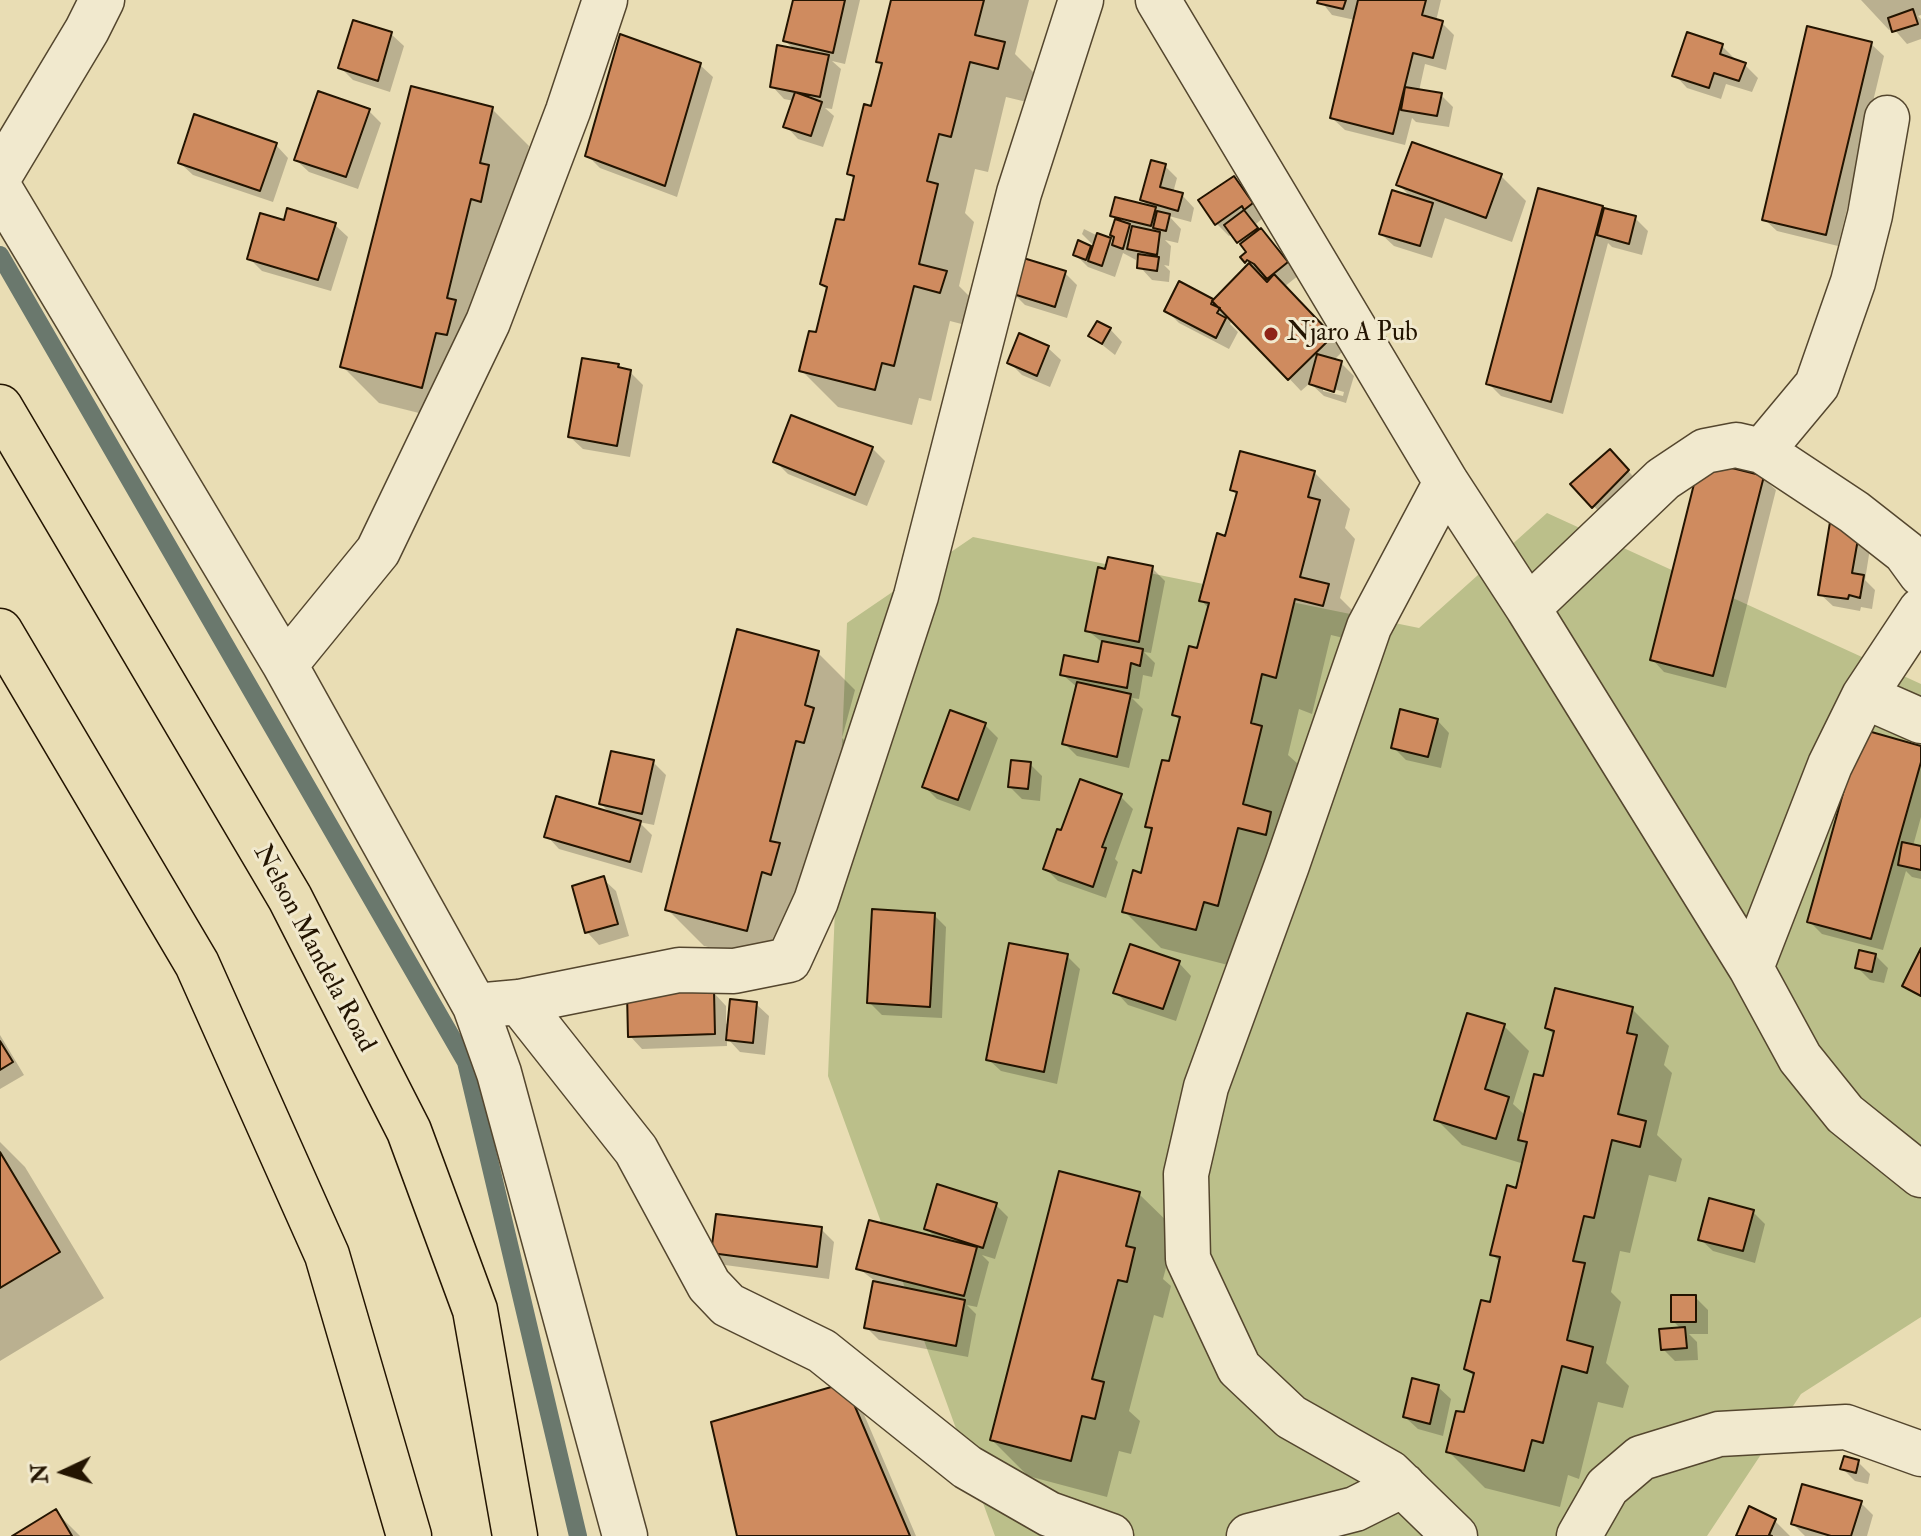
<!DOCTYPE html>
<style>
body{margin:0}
#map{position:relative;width:1921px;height:1536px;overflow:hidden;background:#e9ddb4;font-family:"IM FELL Double Pica",serif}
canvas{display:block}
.north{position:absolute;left:24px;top:1432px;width:80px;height:80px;-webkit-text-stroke:6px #f1e9ce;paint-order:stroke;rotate:266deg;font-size:22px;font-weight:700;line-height:32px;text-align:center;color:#231401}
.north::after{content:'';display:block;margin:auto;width:28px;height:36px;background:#231401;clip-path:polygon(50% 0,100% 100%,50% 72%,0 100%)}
</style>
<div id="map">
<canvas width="1921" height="1536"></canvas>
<div class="north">N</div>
</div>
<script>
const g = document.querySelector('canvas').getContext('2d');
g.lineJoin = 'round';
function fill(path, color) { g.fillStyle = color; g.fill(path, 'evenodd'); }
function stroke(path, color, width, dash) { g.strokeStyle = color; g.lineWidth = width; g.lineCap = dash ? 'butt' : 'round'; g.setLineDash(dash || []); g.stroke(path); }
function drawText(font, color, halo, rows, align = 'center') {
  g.font = font + ' "IM FELL Double Pica",serif'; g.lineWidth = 6; g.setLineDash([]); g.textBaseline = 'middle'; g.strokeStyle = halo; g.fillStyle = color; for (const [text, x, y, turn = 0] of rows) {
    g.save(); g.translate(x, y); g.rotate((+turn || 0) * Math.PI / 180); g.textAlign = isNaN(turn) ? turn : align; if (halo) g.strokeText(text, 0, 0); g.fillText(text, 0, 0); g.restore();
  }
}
const green = new Path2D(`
 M1547 513 1921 684V1317L1801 1394 1707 1536H995L828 1076 847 623 973 537 1419 628Z`);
const shadow = new Path2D(`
 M795 0H860L845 64 832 61 841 69 832 109 825 108 834 116 823 147 798 139 786 126 794 101 784 99 772 86 795 50 785 41Z
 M893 0H1029L1015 54 1041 80 1035 104 1006 97 988 172 975 169 965 213 974 222 959 286 982 309 977 328 950 321 931 401 919 398 912 425 838 407 802 371 817 335 829 290 822 284 845 222 855 179 849 173 873 108 884 66 878 61Z
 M1320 0H1441L1436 21 1442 23 1454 35 1446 70 1425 64 1419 91 1441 95 1453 107 1449 127 1416 122 1412 118 1405 145 1345 130 1332 118 1355 20 1332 15Z
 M1861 0H1921V15L1918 16 1921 19V39L1907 44 1893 28 1889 30Z
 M391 34 404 46 390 92 353 80 341 68Z
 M1871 44 1884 56 1838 246 1777 231 1764 219Z
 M1722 46 1734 58 1733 61 1745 65 1758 78 1752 92 1726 84 1721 99 1687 88 1675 75Z
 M700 65 713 77 677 197 600 168 587 155Z
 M492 109 529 146 459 423 379 403 342 366Z
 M369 111 381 123 358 189 309 172 296 160Z
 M276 145 288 158 273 202 193 175 180 163Z
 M1165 166 1177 178 1173 193 1182 195 1194 208 1191 222 1169 216 1181 229 1178 243 1165 240 1171 246 1169 266 1164 265 1170 271 1169 282 1152 280 1140 267V259L1137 256 1136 260 1123 253 1115 277 1088 267 1075 254 1079 243 1098 250 1082 234 1084 229 1114 244 1117 220 1112 216 1150 208 1142 200Z
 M1501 176 1526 201 1512 242 1445 218 1432 258 1394 246 1381 234 1412 198 1399 185Z
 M1234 178 1247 191 1264 217 1256 224 1299 275 1284 287 1344 350 1333 361 1341 363 1354 376 1346 403 1324 396 1310 383 1301 391 1233 319 1230 324 1238 332 1229 349 1179 323 1167 311 1212 300 1214 302 1250 265 1243 257 1249 252 1233 234 1229 236 1217 224ZM1261 272 1271 281 1267 285 1257 275ZM1323 386 1344 392 1343 396 1323 391Z
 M1602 208 1635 218 1648 231 1642 255 1612 247 1608 243 1563 414 1501 396 1488 383Z
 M335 225 348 237 331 291 262 271 249 258Z
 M1065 273 1077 285 1067 318 1025 305 1012 292Z
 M1110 329 1122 342 1115 355 1091 336Z
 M1048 348 1061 360 1050 387 1022 375 1009 362Z
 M618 366 630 372 643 385 630 457 583 449 570 437Z
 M872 448 885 461 867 506 788 474 775 461Z
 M1622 464 1640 484 1606 519 1573 484Z
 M1314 472 1350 509 1345 528 1355 539 1340 598 1364 622 1360 642 1331 635 1312 714 1299 709 1288 755 1298 764 1282 826 1232 966 1161 948 1124 911 1142 875 1153 832 1147 826 1170 764 1181 721 1174 715 1198 650 1209 609 1201 600 1226 538 1238 496 1232 490Z
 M1763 478 1776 490 1726 688 1664 672 1652 659Z
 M1832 518 1872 536 1865 580 1875 590 1872 609 1861 607 1860 611 1833 606 1820 594Z
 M1152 568 1165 581 1151 653 1144 652 1155 663 1152 677 1143 675 1139 699 1132 698 1143 709 1129 768 1077 756 1064 743 1078 688 1063 675 1100 664 1103 643 1087 630Z
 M818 653 855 690 842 738 850 746 841 778 833 776 783 966 704 946 667 909Z
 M1437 720 1449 733 1441 768 1406 760 1393 747Z
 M985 725 998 738 970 811 937 799 924 786Z
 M1921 748V817L1913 846 1921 848V879L1912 877 1906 871 1883 950 1822 934 1809 921Z
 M653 762 666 775 654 825 639 822 652 835 642 873 559 849 547 836 612 815 601 804Z
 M1030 764 1042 776 1040 801 1022 799 1010 787Z
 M1120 796 1133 809 1115 859 1118 862 1106 898 1058 881 1045 868 1062 833Z
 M603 879 616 891 629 936 599 945 587 932Z
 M934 915 946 927 942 1018 882 1015 869 1002Z
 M1875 955 1888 968 1884 983 1870 980 1857 967Z
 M1067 956 1080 969 1057 1084 1001 1071 988 1059Z
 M1179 963 1191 976 1176 1021 1128 1005 1116 992Z
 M714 993 726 1006V1024L756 1004 769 1016 765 1055 740 1052 727 1038V1046L642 1049 630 1036Z
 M1632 1009 1669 1046 1664 1065 1672 1073 1657 1135 1682 1159 1676 1182 1649 1175 1630 1253 1620 1251 1611 1292 1621 1302 1606 1363 1629 1386 1623 1408 1598 1402 1579 1479 1568 1475 1560 1507 1485 1488 1448 1451 1466 1414 1475 1377 1466 1369 1492 1304 1501 1263 1492 1254 1518 1190 1524 1164 1462 1145 1436 1119 1504 1026 1529 1051 1513 1104 1526 1116 1545 1079 1555 1036 1547 1028Z
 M0 1035 24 1075 0 1089Z
 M0 1142 25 1167 104 1298 0 1361Z
 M1139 1194 1176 1230 1163 1279 1171 1286 1163 1318 1154 1315 1129 1411 1140 1421 1131 1454 1119 1451 1107 1497 1028 1476 992 1440Z
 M996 1205 1008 1217 995 1259 982 1255 989 1262 977 1307 967 1305 976 1314 968 1357 879 1340 866 1327 875 1281 858 1268 937 1239 926 1228Z
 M1753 1212 1765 1224 1755 1263 1713 1251 1700 1239Z
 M821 1229 834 1242 829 1279 725 1265 713 1252Z
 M1695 1297 1708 1310V1334H1689L1697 1342 1698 1360 1675 1361 1663 1349 1681 1329 1673 1321Z
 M1438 1387 1451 1399 1443 1436 1418 1429 1405 1417Z
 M857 1398 916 1536H739Z
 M1858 1462 1870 1474 1868 1484 1855 1481 1843 1469Z
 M1860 1502 1873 1515 1867 1536H1805L1793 1524Z
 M1750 1509 1775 1521 1790 1536H1738Z
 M56 1512 80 1536H15Z`);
const stream = new Path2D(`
 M0 255 466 1062 578 1536`);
const building = new Path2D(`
 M793 0H845L833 53 783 41Z
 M891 0H984L975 35 1005 42 998 69 970 62 951 137 939 134 927 181 938 184 919 264 947 271 940 293 914 286 894 366 882 363 875 390 799 371 809 331 816 332 827 287 820 284 836 219 844 220 854 176 847 174 864 104 871 106 882 63 876 62Z
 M1318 0H1346L1343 9 1317 3Z
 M1358 0H1426L1422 15 1443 21 1433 58 1413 53 1393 134 1330 118Z
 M1913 9 1918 24 1892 32 1888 18Z
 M353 20 392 32 378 81 338 68Z
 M1807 26 1872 42 1826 235 1762 220Z
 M1687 32 1723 44 1720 54 1746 63 1739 81 1714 73 1709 88 1672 76Z
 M620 34 701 63 665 186 585 156Z
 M777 45 829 55 820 97 770 87Z
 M411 86 493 107 480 163 489 165 481 202 471 199 447 298 456 300 447 335 436 333 422 388 340 367Z
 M1405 87 1442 93 1437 116 1401 110Z
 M318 91 370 109 346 177 294 160Z
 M795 92 822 102 811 136 783 127Z
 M194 114 277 143 260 191 178 163Z
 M1412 142 1502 174 1486 218 1396 185Z
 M1151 160 1166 164 1160 187 1183 193 1178 211 1140 200Z
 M1234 176 1253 203 1244 210 1242 206 1215 225 1198 200Z
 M1538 188 1603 206 1551 402 1486 384Z
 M1392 190 1433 203 1420 246 1379 234Z
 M1115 197 1156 207 1151 226 1110 216Z
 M287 208 336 223 318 280 247 259 260 213 284 220Z
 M1604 208 1636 216 1629 244 1597 235Z
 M1244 210 1258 228 1237 243 1224 225Z
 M1157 211 1170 214 1166 231 1153 228Z
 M1115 219 1130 224 1123 249 1112 245 1114 237 1110 235Z
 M1132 226 1160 232 1157 255 1127 249Z
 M1261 228 1288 262 1267 279 1254 264 1247 260 1245 263 1240 257 1246 252 1240 244Z
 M1097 233 1111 238 1102 266 1088 261Z
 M1078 240 1091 246 1086 260 1073 255Z
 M1138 254 1159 257 1157 271 1137 268Z
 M1020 257 1066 271 1055 307 1010 293Z
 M1249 263 1267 282 1274 274 1333 336 1288 380 1212 301Z
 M1179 281 1213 299 1211 304 1220 308 1217 313 1226 318 1216 338 1164 311Z
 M1097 321 1111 328 1102 344 1088 336Z
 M1019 333 1049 346 1037 376 1007 363Z
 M1317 354 1342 361 1334 392 1309 384Z
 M582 358 619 364 618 367 631 370 617 446 568 437Z
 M791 415 873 447 855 495 773 462Z
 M1610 449 1629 470 1592 508 1570 484Z
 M1240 451 1315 471 1308 497 1320 500 1300 577 1329 584 1323 606 1295 599 1276 678 1262 674 1251 723 1262 726 1243 804 1271 812 1266 835 1238 828 1218 906 1204 902 1196 930 1122 912 1133 870 1141 873 1152 828 1145 827 1162 760 1169 761 1180 717 1172 715 1189 646 1197 648 1209 603 1199 601 1217 533 1225 536 1237 492 1230 490Z
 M1700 460 1764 476 1713 676 1650 660Z
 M1831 516 1861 522 1852 573 1864 575 1860 598 1849 595 1848 599 1818 595Z
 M1108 557 1153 566 1139 642 1085 631 1098 567 1105 569Z
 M737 629 819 651 805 705 814 708 804 743 796 741 770 841 780 843 771 875 762 872 747 931 665 910Z
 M1102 641 1143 649 1140 666 1131 663 1127 688 1060 675 1064 655 1098 662Z
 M1077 682 1131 694 1117 757 1062 744Z
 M1400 709 1438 719 1428 757 1391 748Z
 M950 710 986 723 958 800 922 787Z
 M1861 729 1921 746V762L1871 939 1807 922Z
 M611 751 654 760 642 814 599 804Z
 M1011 760 1031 762 1028 789 1008 787Z
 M1080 779 1122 794 1102 847 1106 848 1093 887 1043 869 1057 829 1061 830Z
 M556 796 641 821 630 862 544 837Z
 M1902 842 1921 846V870L1898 865Z
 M604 876 618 924 585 933 572 886Z
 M872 909 935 913 930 1007 867 1003Z
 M1009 943 1068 954 1044 1072 986 1060Z
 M1130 944 1180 961 1163 1009 1113 993Z
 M1921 948V996L1902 986Z
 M1859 950 1876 954 1872 972 1855 968Z
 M1555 988 1633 1007 1627 1033 1637 1035 1618 1114 1646 1121 1640 1147 1612 1140 1594 1218 1584 1216 1573 1261 1585 1263 1567 1340 1593 1347 1587 1373 1562 1366 1543 1443 1532 1440 1524 1471 1446 1452 1456 1411 1464 1412 1474 1373 1464 1369 1481 1300 1490 1302 1500 1257 1490 1255 1507 1185 1516 1188 1527 1142 1518 1140 1534 1074 1543 1076 1554 1031 1545 1028Z
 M714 991 715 1034 628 1037 627 993Z
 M730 999 757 1002 753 1043 726 1040Z
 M1467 1013 1505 1024 1485 1089 1509 1097 1496 1139 1434 1120Z
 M0 1041 13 1062 0 1070Z
 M0 1152 60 1252 0 1288Z
 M1059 1171 1140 1192 1126 1246 1135 1248 1127 1282 1118 1280 1092 1379 1104 1382 1095 1419 1082 1416 1071 1461 990 1440Z
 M937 1184 997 1203 983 1248 924 1229Z
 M1709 1198 1754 1210 1743 1251 1698 1240Z
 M716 1214 822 1227 817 1267 711 1253Z
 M869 1220 977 1247 964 1296 856 1269Z
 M873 1281 965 1300 956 1346 864 1328Z
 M1671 1295H1696V1322H1671Z
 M1685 1327 1687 1348 1661 1350 1659 1329Z
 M1412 1378 1439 1385 1430 1424 1403 1417Z
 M845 1383 910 1536H737L711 1422Z
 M1844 1456 1859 1460 1856 1473 1840 1469Z
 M1802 1484 1862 1501 1851 1536H1831L1791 1524Z
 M1749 1506 1776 1519 1769 1535 1772 1536H1736Z
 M56 1509 72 1536H12Z`);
const street = new Path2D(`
 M1158 0 1446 482 1528 608 1751 968 1800 1058 1845 1114 1921 1175
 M0 175 87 30 102 0
 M0 189 285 665 475 1006 499 1073 625 1536
 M1762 451 1817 385 1853 282 1870 215 1887 118
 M1446 482 1369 627 1287 865 1206 1087 1186 1174 1188 1259 1239 1368 1291 1417 1390 1473 1455 1536
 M1528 608 1663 479 1705 451 1736 445 1762 451 1854 512 1905 552 1921 574
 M285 665 378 551 488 322 568 111 605 0
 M1864 696 1921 721
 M1751 968 1830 765 1864 696 1921 610
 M519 1002 636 1150 709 1285 728 1305 822 1351 967 1467 1049 1514 1111 1536
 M475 1006 519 1002 679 970 734 971 789 960 816 901 916 596 1019 193 1081 0
 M1249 1536 1355 1509 1403 1485
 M1579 1536 1607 1487 1641 1458 1719 1434 1846 1427 1921 1454`);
const primary = new Path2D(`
 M0 407 290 898 409 1131 475 1310 515 1536
 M0 631 197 964 327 1255 409 1536`);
const markers = [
 [1271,334,8,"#8f2418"]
];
const poiNames = [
 ["Njaro A Pub",1287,334]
];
const streetNames = [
 ["Nelson Mandela Road",313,949,62]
];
fill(green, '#bbbf8a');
fill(shadow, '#0003');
stroke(stream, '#6a786d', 18);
fill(building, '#cf8b5f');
stroke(building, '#231401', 2);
stroke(street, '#54462e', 47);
stroke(primary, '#231401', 47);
stroke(street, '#f1e9ce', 44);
stroke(primary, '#e9ddb4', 44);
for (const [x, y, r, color] of markers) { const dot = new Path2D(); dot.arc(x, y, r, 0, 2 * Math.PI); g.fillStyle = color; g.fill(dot); stroke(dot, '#f1e9ce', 3); }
drawText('26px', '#231401', '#f1e9ce', poiNames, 'left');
drawText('26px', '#231401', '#f1e9ce', streetNames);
</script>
